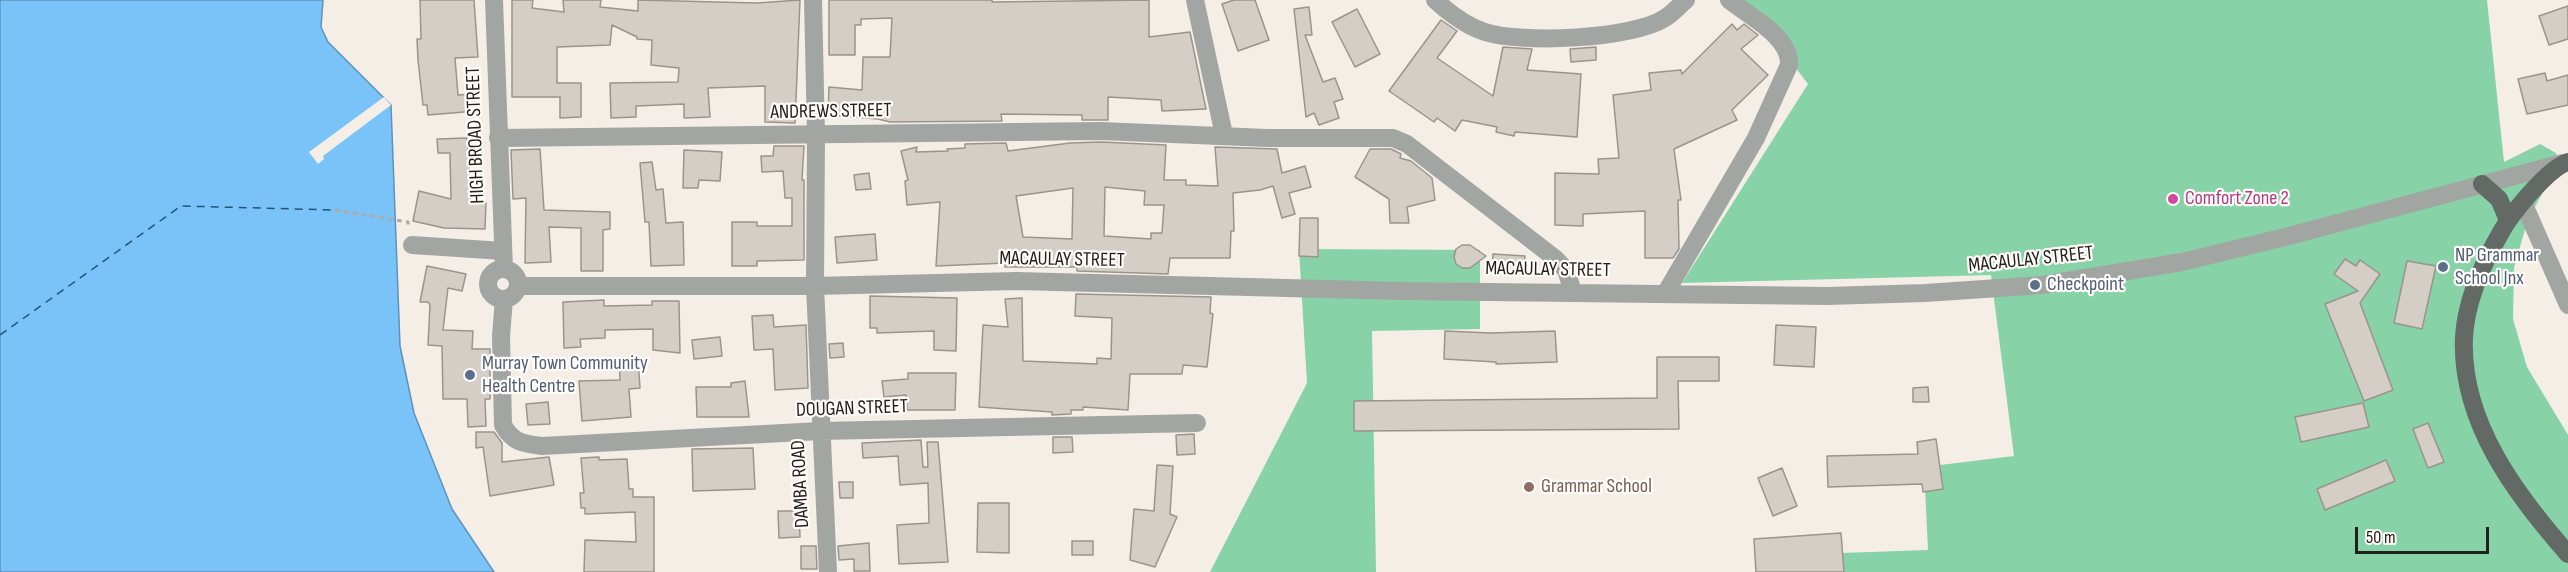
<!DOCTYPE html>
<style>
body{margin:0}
#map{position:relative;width:2568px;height:572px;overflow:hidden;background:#f5eee6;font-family:"Sofia Sans Condensed",sans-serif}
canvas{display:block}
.scale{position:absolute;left:2355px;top:527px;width:134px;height:27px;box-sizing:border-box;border:3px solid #23211e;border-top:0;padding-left:8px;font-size:18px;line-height:21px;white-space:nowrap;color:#23211e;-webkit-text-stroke:4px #fffcf9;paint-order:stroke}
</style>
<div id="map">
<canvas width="2568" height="572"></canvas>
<div class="scale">50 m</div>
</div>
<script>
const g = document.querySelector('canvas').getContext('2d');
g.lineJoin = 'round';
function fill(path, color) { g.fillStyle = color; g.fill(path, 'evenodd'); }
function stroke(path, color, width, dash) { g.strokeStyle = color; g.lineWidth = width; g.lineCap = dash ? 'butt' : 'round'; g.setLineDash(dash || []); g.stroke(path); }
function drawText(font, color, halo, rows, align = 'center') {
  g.font = font + ' "Sofia Sans Condensed",sans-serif'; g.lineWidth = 4.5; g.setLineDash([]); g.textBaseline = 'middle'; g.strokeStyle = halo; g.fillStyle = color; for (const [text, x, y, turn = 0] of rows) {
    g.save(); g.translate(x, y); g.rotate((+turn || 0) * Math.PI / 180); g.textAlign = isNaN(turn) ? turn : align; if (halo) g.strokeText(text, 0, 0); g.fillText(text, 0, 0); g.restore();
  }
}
const green = new Path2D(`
 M1744 0H2487L2504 162 2540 144 2556 153 2559 164 2528 219 2514 268 2513 319 2527 367 2568 435V572H1814L1813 554 1928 550 1924 467 2014 456 1991 275 1682 283 1808 84Z
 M1299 249 1480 250V329L1372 331 1376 572H1210L1307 383Z`);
const water = new Path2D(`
 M0 0H323L321 27 328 42 391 105 400 346 414 413 452 509 494 572H0Z`);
const pier = new Path2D(`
 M384 97 391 105 323 156 324 159 318 164 309 152Z`);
const ferry = new Path2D(`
 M0 335 181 206 335 210`);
const building = new Path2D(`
 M420 0H474L478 57 455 58 458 95 474 94 476 111 428 115 427 105H423L418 60 417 39H421Z
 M512 0H533L532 8 564 12 563 0H601L600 7 638 11V0L757 3 800 0 795 123 765 122V86L708 88 710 117 684 118V104L636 106V117L611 118 610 83 678 82 679 68 651 65 652 40 637 39V37L612 25 610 45 557 47V83H581V117L560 118V97H512Z
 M829 0H992V2L1149 0V37L1190 32 1206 109 1162 111 1161 100 1108 97V120H1082V115L1001 114 1002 121 890 122 878 119 828 115 829 87 862 90 863 57H890L892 18 861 19V25H855V55H829Z
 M1234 0H1255L1269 40 1238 51 1222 4Z
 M2568 6V39L2549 45 2539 16Z
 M1309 7 1312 35H1305L1323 82 1335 78 1343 99 1334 102 1339 118 1319 125 1314 113 1306 117 1294 9Z
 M1357 9 1380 54 1355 67 1332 22Z
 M1441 20 1457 31 1437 58 1493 96 1503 47 1532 49 1527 70 1581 74 1577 137 1515 132 1514 136 1496 132 1497 127 1462 120 1455 131 1437 118 1434 122 1389 91Z
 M1732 24 1737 30 1744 24 1758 35 1741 49 1768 75 1732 110 1737 120 1674 149 1681 200H1678L1679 249 1673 258H1645V211L1583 214V226L1555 225V173L1599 174 1598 159 1619 158 1613 95 1651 90 1649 73 1681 70 1682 74Z
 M1596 47V60L1571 62 1570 49Z
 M2545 73 2547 81 2568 75V105L2527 114 2518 79Z
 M467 138 472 203H486L485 229 444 228 413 221 419 191 451 199 450 153H438L437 139Z
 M1101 142 1166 145 1164 180H1186V185L1218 186 1215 147 1277 149 1282 173 1305 166 1311 187 1289 193 1295 214 1282 218 1273 186 1260 190 1233 193 1234 231H1231L1230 258H1170L1168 274 1077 271V267H1005V263L936 266 940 202 907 205 905 181 908 180 901 151 917 147 916 152 948 151 947 149 965 148V144L1006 143 1008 151 1070 143ZM1105 187 1145 191 1144 205H1164L1162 233H1151V239L1104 236ZM1073 188 1072 239 1023 237 1016 196Z
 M774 146H804L802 180H804V260L757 261V266H732V222H757V226H792V198H785L783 171 762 172 761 156H773Z
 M540 149 544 210 610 212V229L603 230V271H581V228L549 227 551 262 525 263 526 198 513 199 511 150Z
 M1370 149H1391L1401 154 1400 158 1411 161 1432 178 1435 200 1407 207 1409 223H1390L1389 199 1355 177Z
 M684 150 722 152 720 181 699 180 698 188H683Z
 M652 162 656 190 663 189 666 223 683 222 684 265 651 266 649 222H645L640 163Z
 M869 173 871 189 856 190 854 175Z
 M1300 218H1318V257L1299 256Z
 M875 234 877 260 837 263 835 237Z
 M1462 245H1470L1486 256 1470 268H1462L1456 264 1454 257 1456 249Z
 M1493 254 1525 256 1524 271 1492 268Z
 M2345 259 2356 266 2360 260 2380 274 2360 303 2393 390 2364 401 2325 304 2358 291 2334 274Z
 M2407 261 2436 266 2422 329 2394 323Z
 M427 266 466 274 462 291 448 288 443 330 473 331 472 349H490V399H485L486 426 468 427 467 399H443L442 346 428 345 430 305 428 302H420Z
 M1076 294 1211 297 1210 313 1213 314 1207 367 1183 365 1182 374H1130L1128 410 1083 407V410H1071V414L1052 415V412L979 407 983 325 1008 327 1005 299 1022 298 1023 361 1097 364V358L1111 359 1112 318 1075 316Z
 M870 296 957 298 956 351 934 350V331L877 333V328H870Z
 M604 300V306L652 305V301H679L680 353 653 350V329L605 330V338L580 339 581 347 564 348 563 302Z
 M773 315 774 327 806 325 808 388 775 390 773 349 754 350 752 316Z
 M1776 325 1816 327 1814 367 1774 365Z
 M1445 331 1490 333 1555 331 1557 362 1496 364V362L1444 359Z
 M720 337 722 356 694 359 692 340Z
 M843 343 844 357 830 358 829 344Z
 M1657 357H1719V381H1678L1679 429 1354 431V401L1657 398Z
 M638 359 640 388 629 389 631 417 582 421 579 381 620 380 619 360Z
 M908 373H956L955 410H907L906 395 884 397 882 381 908 379Z
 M745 381 749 417H697L696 387H731V383Z
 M1928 387 1929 402H1913V388Z
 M548 402 550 424 528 425 526 404Z
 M2363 403 2369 427 2301 442 2295 417Z
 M2428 423 2444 462 2428 468 2413 429Z
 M476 432H494L502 443V462L549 457 554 485 490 496 483 447 476 448Z
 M1194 434 1195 454 1177 455 1176 435Z
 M1053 437H1072L1073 452 1053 453Z
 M1936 439 1943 489 1923 492 1922 484 1828 487 1827 456 1918 454 1917 442Z
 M921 440 923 467H928L927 442H938L948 562 899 564 897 525 929 523 928 483 900 485 898 456 863 458 862 443Z
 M753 448 755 489 693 491 692 449Z
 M599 457V460L627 459 629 489H633V497H654V572H584L585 540 636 542 635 512 585 514V508H581L580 493H584L581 458Z
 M2386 460 2395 481 2325 510 2317 489Z
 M1157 465 1173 466 1170 514 1177 517 1155 567 1130 560 1134 509 1154 511Z
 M1782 468 1797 506 1773 516 1758 478Z
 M839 482H853V498H840Z
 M978 503H1009V553L977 552Z
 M778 511H799L800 537 779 538Z
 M1841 533 1844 572H1756L1754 539Z
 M1072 541H1093V555H1072Z
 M869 543 870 571H854V559L839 560 838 546Z
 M801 546H816L817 569H801Z`);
const path = new Path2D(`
 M335 210 408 222 409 229`);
const minor = new Path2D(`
 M494 0 504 269
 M813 0 816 135 815 286 828 572
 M1195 0 1224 135
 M1435 0C1449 13 1466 26 1485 32 1522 44 1633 39 1665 18 1673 13 1679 6 1686 0
 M498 138 1101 131 1267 138H1393L1407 144 1556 259 1566 270 1573 292
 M2523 202 2568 305
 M412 245 503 251
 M488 284a15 15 0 1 1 30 0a15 15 0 1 1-30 0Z
 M519 286H815L1017 281 1402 291 1828 296 1925 293 2043 285 2182 262 2289 236 2563 163
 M1665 294 1756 138 1789 65C1791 37 1749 16 1729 0
 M504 299 501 336 503 425C512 442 523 444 542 446L820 431 1197 423`);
const major = new Path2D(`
 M2568 162C2548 168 2510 215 2500 234 2482 265 2466 300 2464 337 2460 421 2516 495 2568 554
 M2482 184 2499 199 2508 220`);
const markers = [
 [2173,199,6,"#d1479c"],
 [2443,267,6,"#5c6f8a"],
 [2035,285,6,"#5c6f8a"],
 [470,375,6,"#5c6f8a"],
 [1529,487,6,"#8d6e63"]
];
const streetNames = [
 ["ANDREWS STREET",831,112,-1],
 ["HIGH BROAD STREET",476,135,-92],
 ["MACAULAY STREET",1062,260,1],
 ["MACAULAY STREET",2031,260,-6],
 ["MACAULAY STREET",1548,270,1],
 ["DOUGAN STREET",852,409,-2],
 ["DAMBA ROAD",801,484,-93]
];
const hotelNames = [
 ["Comfort Zone 2",2185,199]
];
const serviceNames = [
 ["NP Grammar",2455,256],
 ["School Jnx",2455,279],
 ["Checkpoint",2047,285],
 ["Murray Town Community",482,364],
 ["Health Centre",482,387]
];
const educationNames = [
 ["Grammar School",1541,487]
];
fill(green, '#87d2a7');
fill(water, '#79c3f9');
stroke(water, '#5f92b7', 1.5);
fill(pier, '#f5eee6');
stroke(ferry, '#1f5579', 1.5, [8, 6]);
fill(building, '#d4cec6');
stroke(building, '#9a948c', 1.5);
stroke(path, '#afa9a3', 3, [4.5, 4.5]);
stroke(minor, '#a2a6a3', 18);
stroke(major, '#636a65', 18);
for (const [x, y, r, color] of markers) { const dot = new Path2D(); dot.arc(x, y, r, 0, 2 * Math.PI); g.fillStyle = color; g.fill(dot); stroke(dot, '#fffcf9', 2); }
drawText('20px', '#23211e', '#fffcf9', streetNames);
drawText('20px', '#b23c85', '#fffcf9', hotelNames, 'left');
drawText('20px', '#4e5e75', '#fffcf9', serviceNames, 'left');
drawText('20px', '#785e54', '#fffcf9', educationNames, 'left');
</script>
